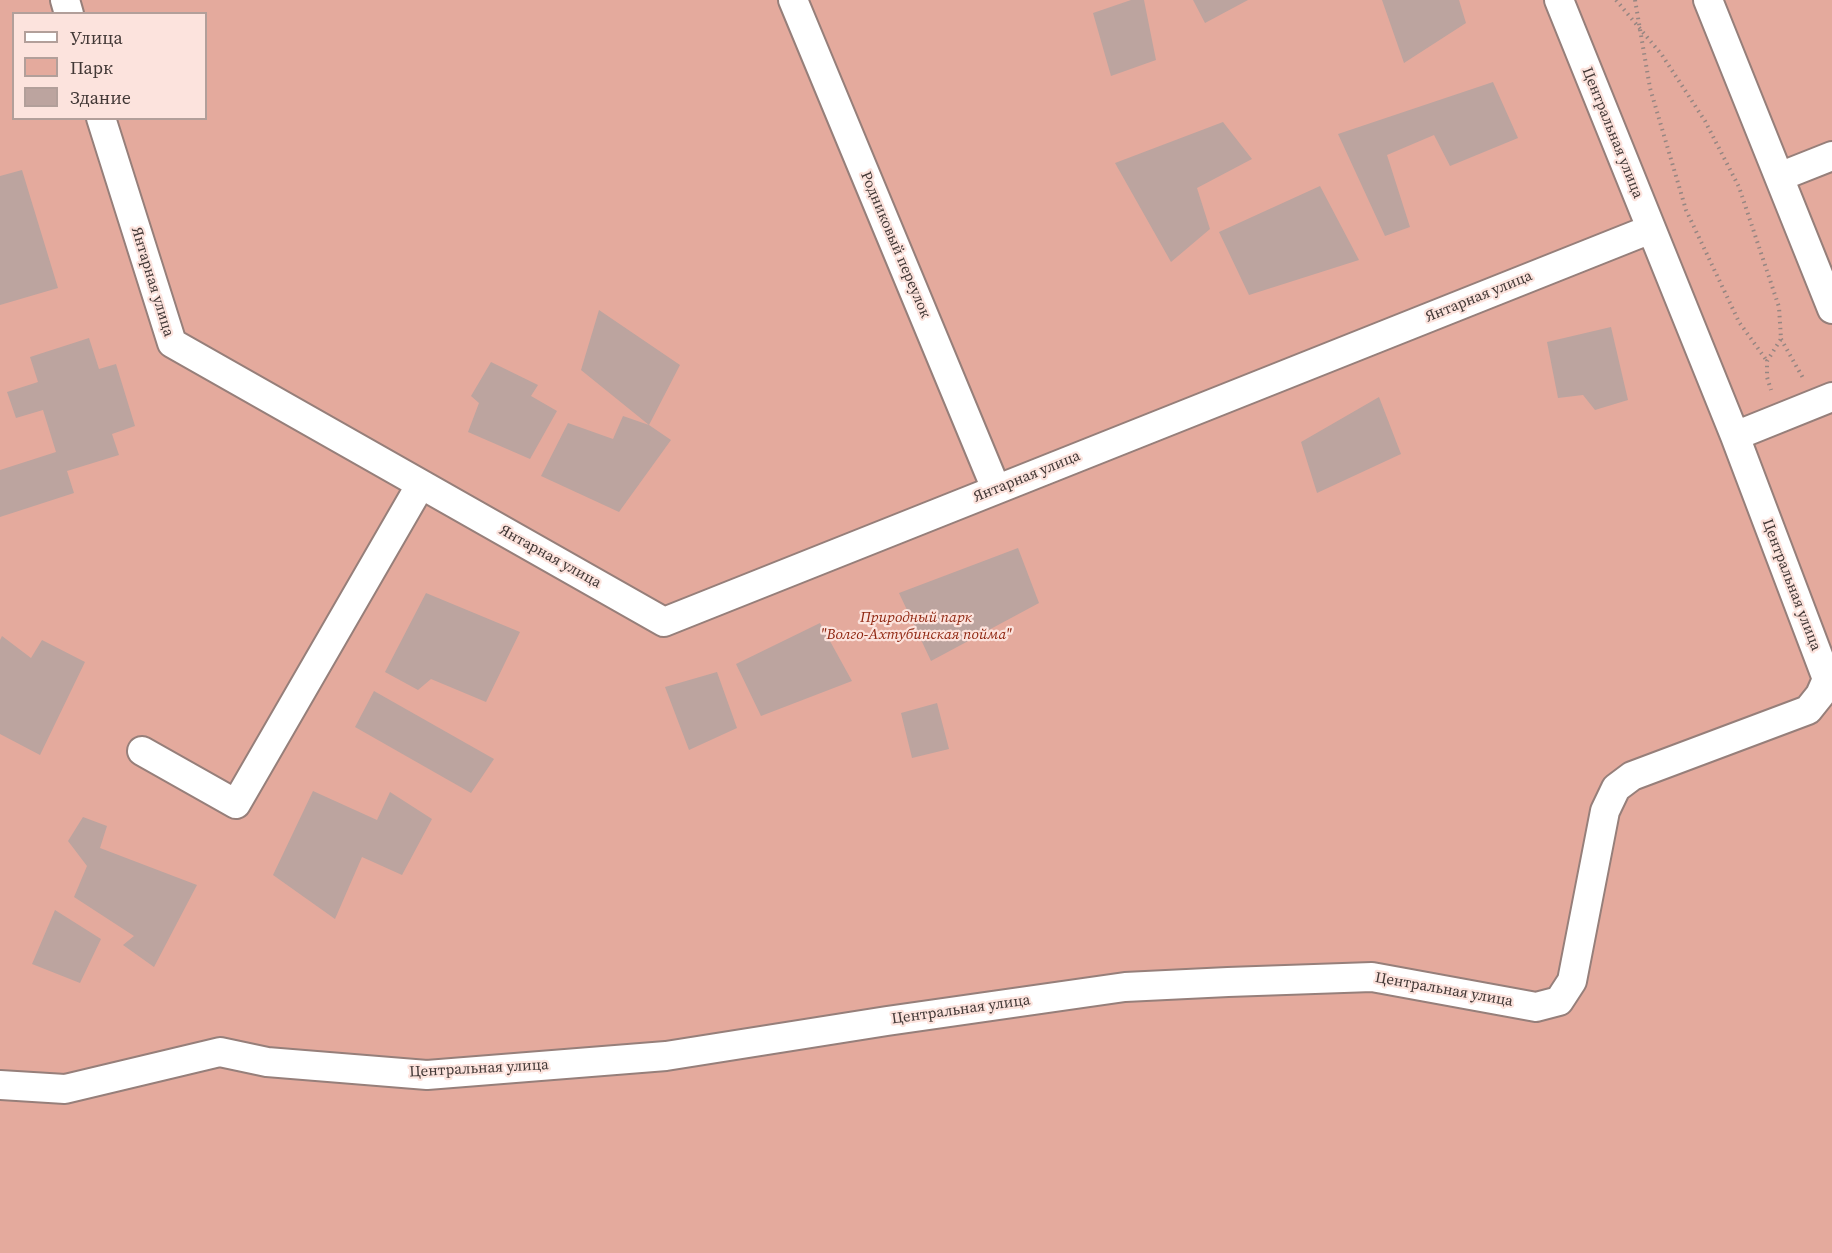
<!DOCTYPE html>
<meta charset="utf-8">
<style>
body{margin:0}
#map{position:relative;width:1832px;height:1253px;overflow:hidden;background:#fce3dd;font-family:"Source Serif 4",serif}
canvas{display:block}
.legend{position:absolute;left:12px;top:12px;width:195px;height:108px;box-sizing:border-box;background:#fce3dd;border:2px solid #b29f9a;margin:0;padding:8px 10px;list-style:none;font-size:18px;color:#423836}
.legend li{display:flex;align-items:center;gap:12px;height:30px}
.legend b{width:30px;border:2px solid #b29f9a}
</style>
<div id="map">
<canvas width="1832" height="1253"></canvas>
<ul class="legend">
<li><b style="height:8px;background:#fff"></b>Улица</li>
<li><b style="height:16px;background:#e4aa9d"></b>Парк</li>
<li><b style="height:16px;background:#bca49f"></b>Здание</li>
</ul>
</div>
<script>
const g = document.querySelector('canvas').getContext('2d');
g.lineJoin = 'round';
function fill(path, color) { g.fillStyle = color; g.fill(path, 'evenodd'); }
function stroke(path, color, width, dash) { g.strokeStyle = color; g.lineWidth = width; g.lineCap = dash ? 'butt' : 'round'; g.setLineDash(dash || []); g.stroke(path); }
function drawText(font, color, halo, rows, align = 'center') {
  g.font = font + ' "Source Serif 4",serif'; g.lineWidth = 4.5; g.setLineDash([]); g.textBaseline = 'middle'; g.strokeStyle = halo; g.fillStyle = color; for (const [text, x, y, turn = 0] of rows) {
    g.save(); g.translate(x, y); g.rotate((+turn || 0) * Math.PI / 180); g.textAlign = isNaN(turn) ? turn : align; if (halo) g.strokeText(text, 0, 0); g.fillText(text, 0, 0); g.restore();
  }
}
const green = new Path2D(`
 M0 0H1832V1253H0ZM14 14H206V118H14Z`);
const building = new Path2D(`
 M1131 0H1144L1156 60 1111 76 1093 13Z
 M1193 0H1248L1205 23Z
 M1382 0H1459L1466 23 1404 63Z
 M1493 82 1518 138 1450 166 1434 135 1387 155 1410 227 1385 236 1338 134Z
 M1223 122 1252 159 1197 188 1210 229 1171 262 1115 163Z
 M22 170 58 288 0 305V176Z
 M1320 186 1359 260 1249 295 1219 232Z
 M599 310 680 365 649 425 581 370Z
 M1611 327 1628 400 1595 410 1583 395 1558 398 1547 342Z
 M89 338 99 369 116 364 135 426 112 434 119 455 67 471 74 493 0 517V470L56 452 43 410 16 418 7 392 38 382 30 357Z
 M491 362 538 385 531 396 557 411 530 459 468 432 479 403 471 396Z
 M1379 397 1401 454 1317 493 1301 442Z
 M623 416 649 425 671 440 619 512 541 476 568 423 613 439Z
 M1018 548 1039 603 931 661 899 593Z
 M426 593 520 632 486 702 431 679 418 690 385 672Z
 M820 623 852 681 761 716 736 664Z
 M2 636 31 658 42 640 85 662 40 755 0 734V640Z
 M717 672 737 728 689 750 665 687Z
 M374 691 494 759 471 793 355 727Z
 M937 703 949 749 912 758 901 713Z
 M313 791 377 820 390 792 432 819 402 875 362 857 335 919 273 875Z
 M83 817 107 826 100 848 197 885 154 967 123 945 134 936 74 897 87 866 68 841Z
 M55 910 101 939 80 983 32 964Z`);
const path = new Path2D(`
 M1616 0 1662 55 1705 121 1739 187 1779 307 1781 339 1767 361V377L1771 390
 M1635 0 1650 88 1686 210 1739 322 1767 361
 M1781 339 1803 378`);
const minor = new Path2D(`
 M65 0 69 14
 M793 0 996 489
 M1708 0 1832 309
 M101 118 172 343 664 622 1651 229
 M1779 177 1832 156
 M1735 436 1832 397
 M142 751 236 804 421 484
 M0 1085 65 1089 220 1052 267 1062 427 1075 666 1056 887 1021 1125 987 1228 982 1372 977 1536 1007 1559 1001 1572 981 1605 811 1616 788 1632 776 1808 710 1820 695 1827 679 1735 436 1559 0`);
const streetNames = [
 ["Центральная улица",1612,133,68],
 ["Родниковый переулок",895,245,67],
 ["Янтарная улица",152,282,73],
 ["Янтарная улица",1479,297,-22],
 ["Янтарная улица",1027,477,-22],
 ["Янтарная улица",550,557,29],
 ["Центральная улица",1791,585,69],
 ["Центральная улица",1444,990,10],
 ["Центральная улица",961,1010,-8],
 ["Центральная улица",479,1069,-3]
];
const parkNames = [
 ["Природный парк",916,618],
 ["\"Волго-Ахтубинская пойма\"",916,635]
];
fill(green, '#e4aa9d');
fill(building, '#bca49f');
stroke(minor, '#967f7a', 32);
stroke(path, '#968682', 4, [1.5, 4.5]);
stroke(minor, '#fff', 28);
drawText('15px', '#423836', '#fce3dd', streetNames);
drawText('italic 15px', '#8f2610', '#fce3dd', parkNames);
</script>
